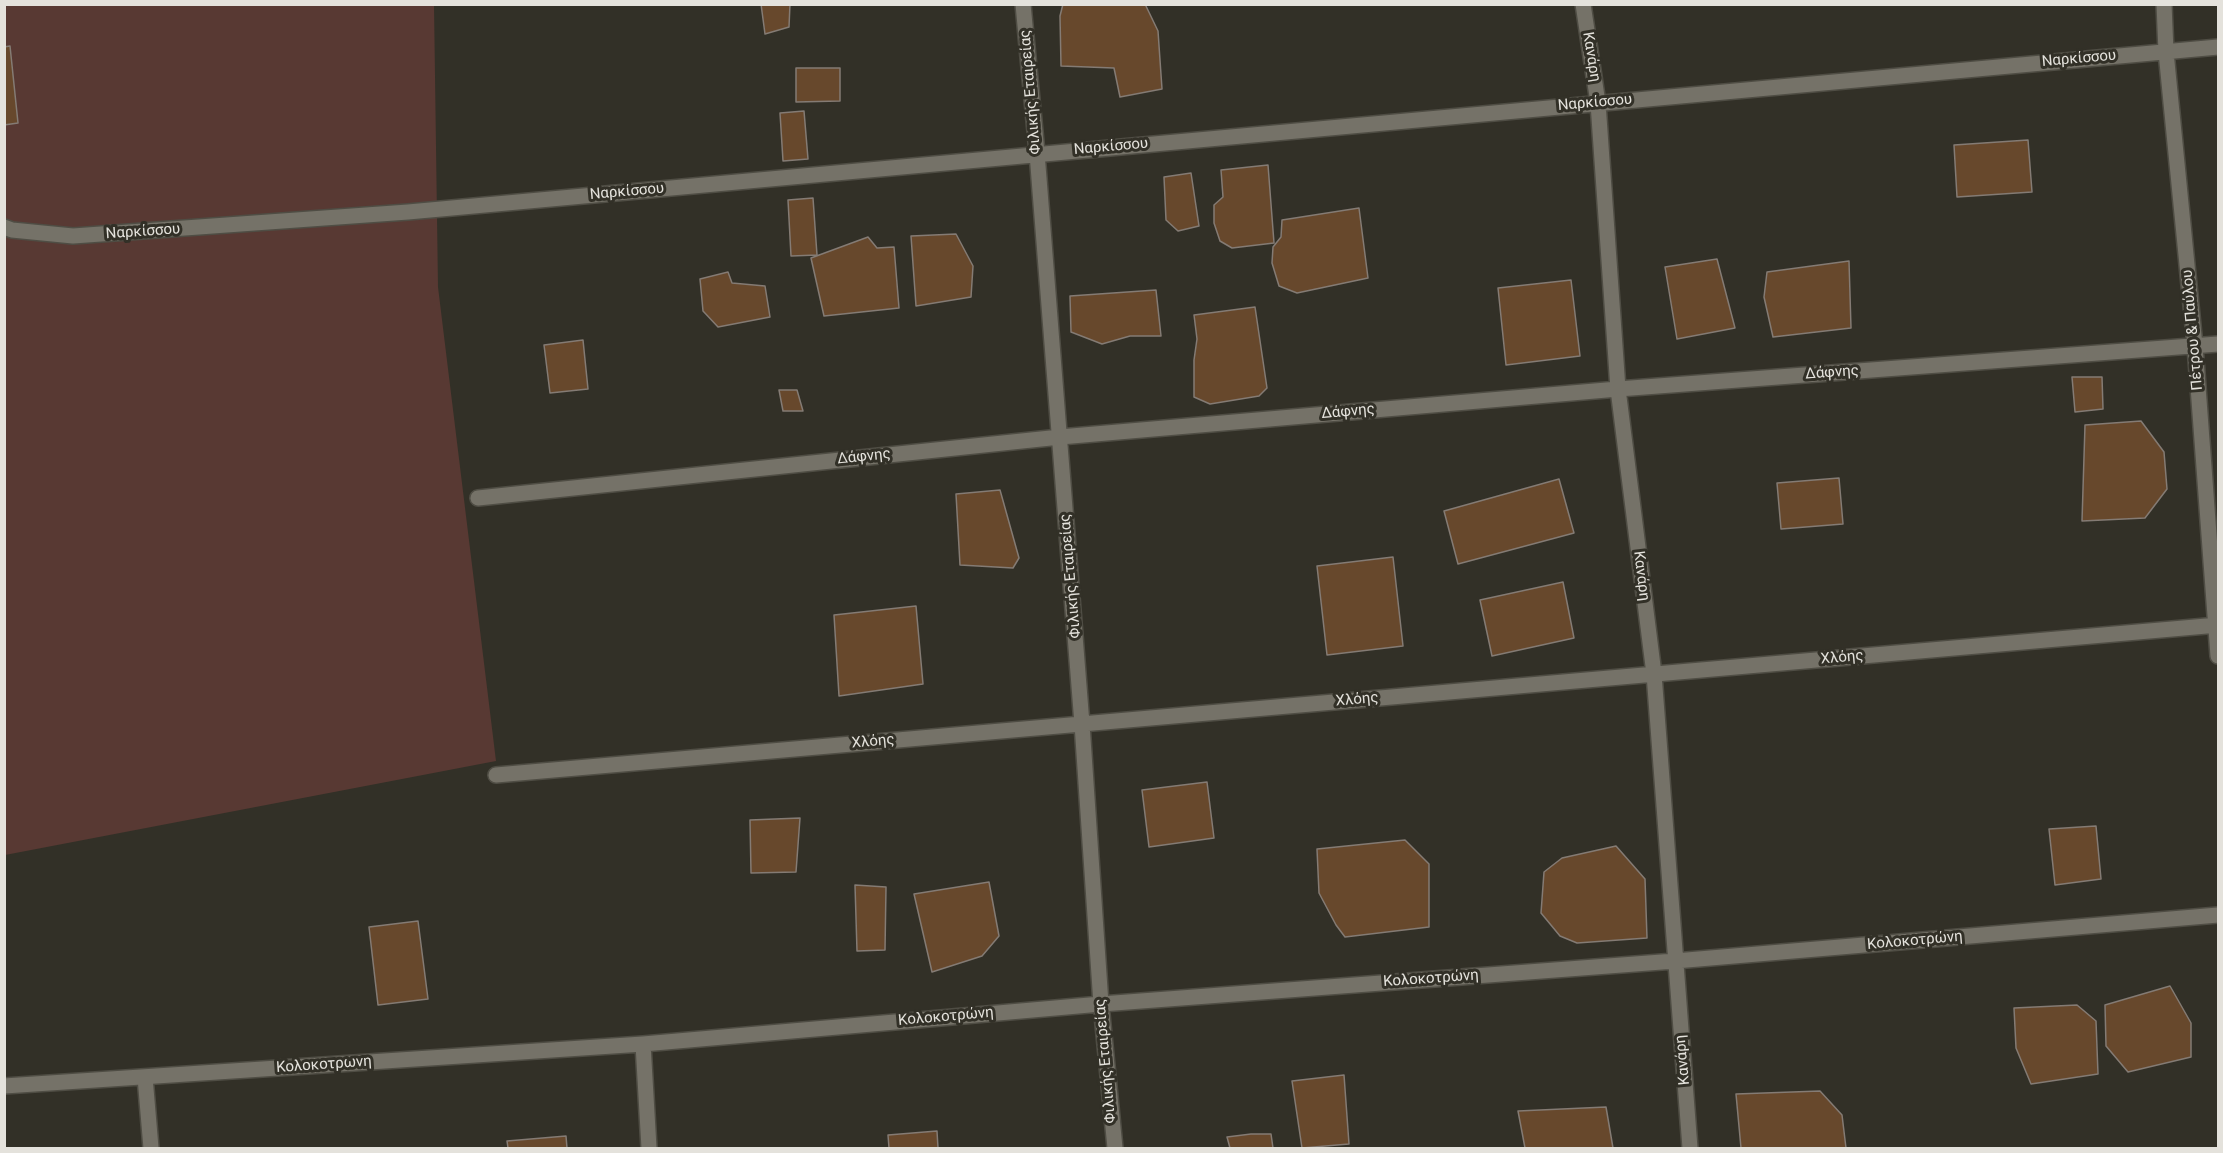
<!DOCTYPE html>
<meta charset="utf-8">
<style>
body{margin:0}
#map{position:relative;width:2223px;height:1153px;overflow:hidden;background:#323027;font-family:Roboto,sans-serif}
canvas{display:block}
.frame{position:absolute;inset:0;border:6px solid #e4e2dc;pointer-events:none}
</style>
<div id="map">
<canvas width="2223" height="1153"></canvas>
<div class="frame"></div>
</div>
<script>
const g = document.querySelector('canvas').getContext('2d');
g.lineJoin = 'round';
function fill(path, color) { g.fillStyle = color; g.fill(path, 'evenodd'); }
function stroke(path, color, width, dash) { g.strokeStyle = color; g.lineWidth = width; g.lineCap = dash ? 'butt' : 'round'; g.setLineDash(dash || []); g.stroke(path); }
function drawText(font, color, halo, rows, align = 'center') {
  g.font = font + ' Roboto,sans-serif'; g.lineWidth = 6; g.setLineDash([]); g.textBaseline = 'middle'; g.strokeStyle = halo; g.fillStyle = color; for (const [text, x, y, turn = 0] of rows) {
    g.save(); g.translate(x, y); g.rotate((+turn || 0) * Math.PI / 180); g.textAlign = isNaN(turn) ? turn : align; if (halo) g.strokeText(text, 0, 0); g.fillText(text, 0, 0); g.restore();
  }
}
const green = new Path2D(`
 M5 5H434L438 287 496 761 5 855Z`);
const building = new Path2D(`
 M761 4H790L789 27 765 34Z
 M1063 4H1145L1158 31 1162 89 1120 97 1114 68 1061 66 1060 16Z
 M10 46 18 123 4 125V47Z
 M796 68H840V101L796 102Z
 M804 111 808 159 783 161 780 113Z
 M2028 140 2032 192 1957 197 1954 145Z
 M1268 165 1274 243 1232 248 1220 241 1214 223V205L1223 197 1221 170Z
 M1191 173 1199 226 1178 231 1166 220 1164 177Z
 M813 198 817 255 791 256 788 200Z
 M1359 208 1368 278 1297 293 1279 286 1272 263 1273 247 1281 237 1282 220Z
 M956 234 973 266 971 297 916 306 911 236Z
 M868 237 877 248 894 247 899 308 824 316 811 258Z
 M1717 259 1735 328 1677 339 1665 267Z
 M1849 261 1851 328 1773 337 1764 297 1767 272Z
 M728 272 732 283 765 286 770 317 718 327 703 311 700 279Z
 M1571 280 1580 356 1506 365 1498 288Z
 M1156 290 1161 336H1130L1102 344 1071 332 1070 296Z
 M1255 307 1267 388 1259 396 1210 404 1194 397V360L1197 339 1194 315Z
 M583 340 588 389 550 393 544 345Z
 M2072 377H2102L2103 409 2075 412Z
 M779 390H797L803 411H783Z
 M2141 421 2164 452 2167 489 2145 518 2082 521 2085 425Z
 M1839 478 1843 524 1781 529 1777 483Z
 M1559 479 1574 533 1458 564 1444 511Z
 M1000 490 1019 558 1013 568 960 565 956 494Z
 M1393 557 1403 646 1327 655 1317 566Z
 M1563 582 1574 638 1492 656 1480 600Z
 M916 606 923 684 839 696 834 615Z
 M1207 782 1214 838 1149 847 1142 790Z
 M800 818 796 872 751 873 750 820Z
 M2096 826 2101 879 2055 885 2049 829Z
 M1405 840 1429 864V927L1345 937 1336 925 1319 893 1317 849Z
 M1616 846 1645 879 1647 938 1577 943 1560 936 1541 913 1544 872 1562 858Z
 M989 882 999 936 982 956 932 972 914 894Z
 M855 885 886 887 885 950 857 951Z
 M418 921 428 999 378 1005 369 927Z
 M2170 986 2191 1023V1057L2128 1072 2106 1046 2105 1005Z
 M2077 1005 2096 1021 2098 1074 2031 1084 2016 1048 2014 1008Z
 M1344 1075 1349 1144 1302 1148 1292 1081Z
 M1820 1091 1842 1115 1846 1148H1741L1736 1094Z
 M1606 1107 1613 1148H1525L1518 1111Z
 M937 1131 938 1148H889L888 1135Z
 M1251 1134H1271L1273 1148H1230L1227 1137Z
 M566 1136 567 1148H508L507 1141Z`);
const minor = new Path2D(`
 M1023 4 1037 153 1082 724 1101 1004 1115 1148
 M1583 4 1598 103 1618 389 1654 674 1690 1148
 M2164 4 2166 52 2195 346 2218 656
 M4 227 12 230 73 236 408 212 2218 47
 M478 498 1060 437 1618 389 2218 344
 M496 775 2218 625
 M643 1044 649 1148
 M145 1077 151 1148
 M4 1086 643 1044 1101 1004 1675 961 2218 915`);
const streetNames = [
 ["Κανάρη",1591,57,81],
 ["Ναρκίσσου",2079,59,-5],
 ["Φιλικής Εταιρείας",1031,92,-95],
 ["Ναρκίσσου",1595,103,-5],
 ["Ναρκίσσου",1111,147,-5],
 ["Ναρκίσσου",627,192,-5],
 ["Ναρκίσσου",143,232,-4],
 ["Πέτρου & Παύλου",2193,330,-95],
 ["Δάφνης",1832,373,-4],
 ["Δάφνης",1348,412,-5],
 ["Δάφνης",864,457,-6],
 ["Φιλικής Εταιρείας",1071,576,-95],
 ["Κανάρη",1641,576,83],
 ["Χλόης",1842,658,-5],
 ["Χλόης",1357,700,-5],
 ["Χλόης",873,742,-5],
 ["Κολοκοτρώνη",1915,941,-5],
 ["Κολοκοτρώνη",1431,979,-4],
 ["Κολοκοτρώνη",946,1017,-5],
 ["Κανάρη",1683,1060,-95],
 ["Φιλικής Εταιρείας",1106,1061,-95],
 ["Κολοκοτρωνη",324,1065,-4]
];
fill(green, '#583933');
fill(building, '#67482c');
stroke(building, '#847b74', 1.5);
stroke(minor, '#4f4d44', 18);
stroke(minor, '#757268', 15);
drawText('15px', '#e4e2dc', '#323027', streetNames);
</script>
